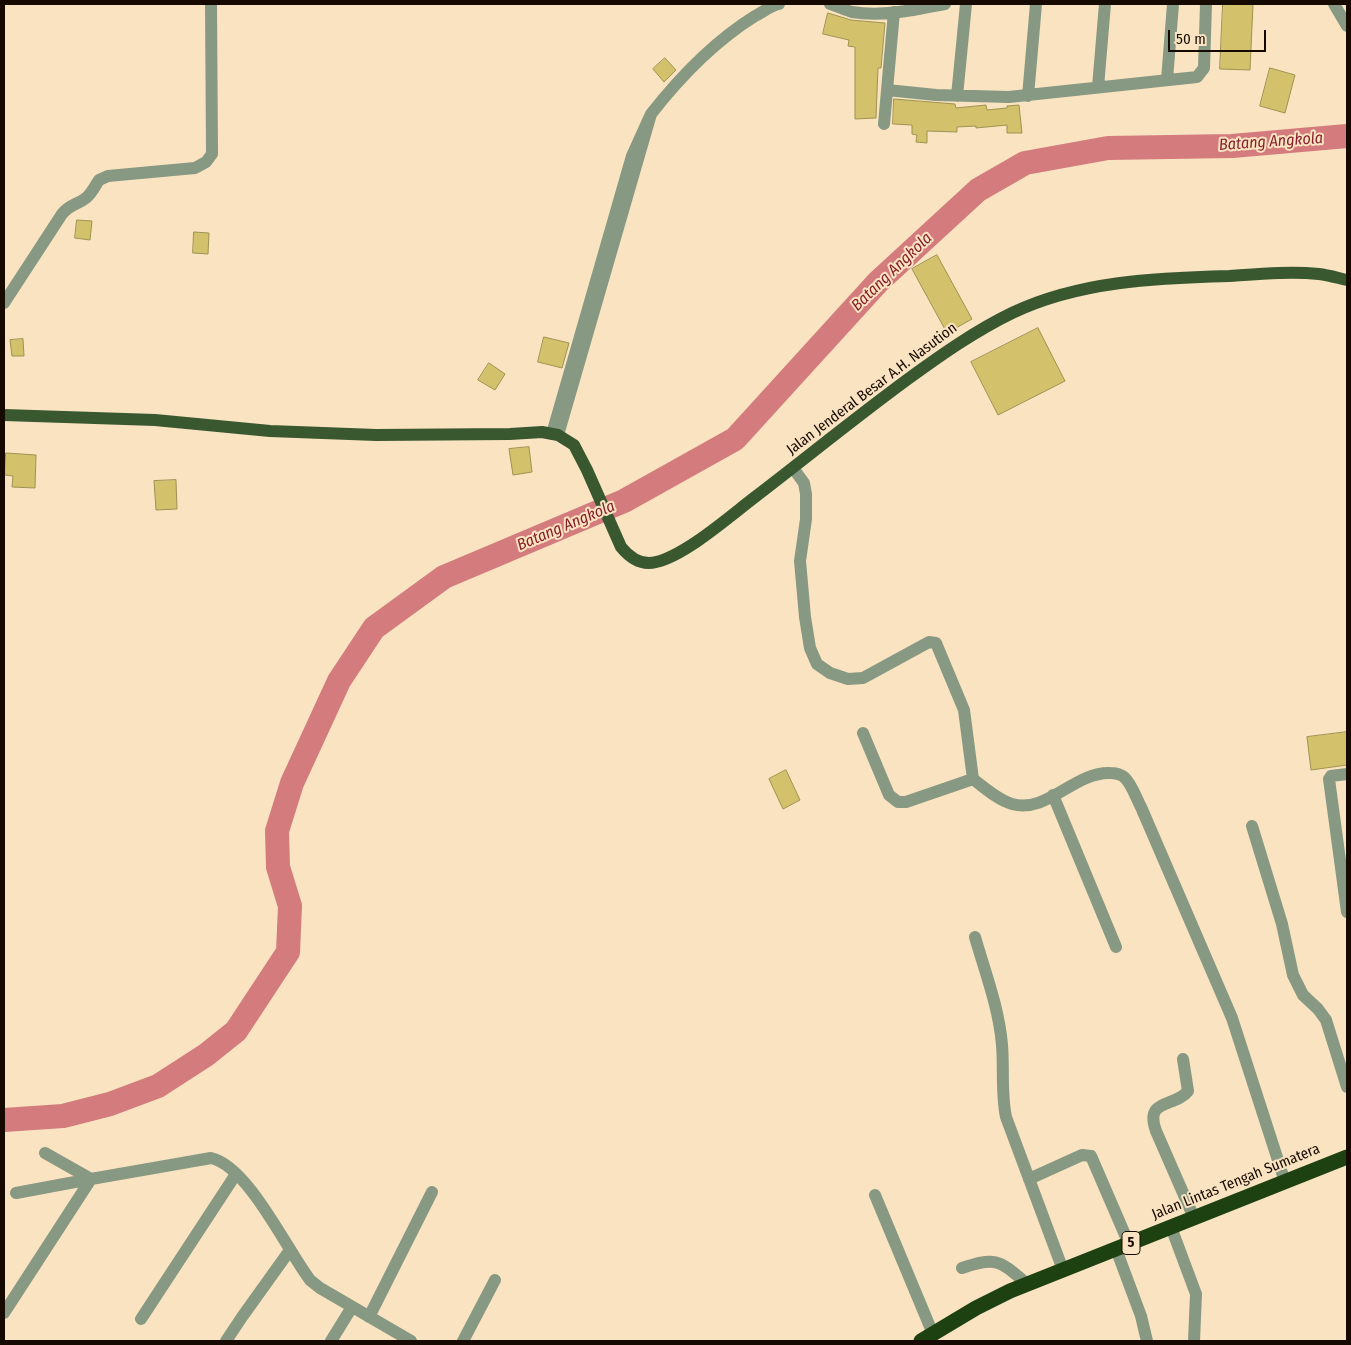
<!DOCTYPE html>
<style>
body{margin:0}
#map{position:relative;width:1351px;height:1345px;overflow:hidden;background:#fae3c1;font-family:"Fira Sans Condensed",sans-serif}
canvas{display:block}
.frame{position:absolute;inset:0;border:5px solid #160a00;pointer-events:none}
.scale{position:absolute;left:1168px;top:30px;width:98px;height:22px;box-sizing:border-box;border:2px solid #160a00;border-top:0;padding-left:6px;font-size:15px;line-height:18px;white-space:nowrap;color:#160a00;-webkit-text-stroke:4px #fae3c1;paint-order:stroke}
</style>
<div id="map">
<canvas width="1351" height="1345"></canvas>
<div class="frame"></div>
<div class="scale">50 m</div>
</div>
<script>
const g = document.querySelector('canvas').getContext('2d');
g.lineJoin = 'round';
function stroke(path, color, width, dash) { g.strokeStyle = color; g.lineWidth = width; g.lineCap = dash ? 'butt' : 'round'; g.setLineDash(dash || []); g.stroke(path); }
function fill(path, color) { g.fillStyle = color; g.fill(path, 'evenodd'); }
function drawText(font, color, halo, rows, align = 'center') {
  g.font = font + ' "Fira Sans Condensed",sans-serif'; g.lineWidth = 4; g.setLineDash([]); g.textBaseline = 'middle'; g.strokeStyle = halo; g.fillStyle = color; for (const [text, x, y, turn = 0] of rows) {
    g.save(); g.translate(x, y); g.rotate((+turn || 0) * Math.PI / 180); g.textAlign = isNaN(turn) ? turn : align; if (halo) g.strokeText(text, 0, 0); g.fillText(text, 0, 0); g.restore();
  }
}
const river = new Path2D(`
 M4 1120 63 1116 110 1104 158 1086 206 1055 236 1031 288 952 290 906 278 867 277 831 292 783 339 681 374 628 444 577 624 501 735 439 878 282 978 190 1025 163 1108 148 1232 146 1347 136`);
const building = new Path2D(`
 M1223 4H1253L1250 70 1220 69Z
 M828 13 851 20 885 23 881 68H878L876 118 855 119V47L848 46 849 40 823 34Z
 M665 58 676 70 664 82 653 69Z
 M1270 68 1295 75 1285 113 1260 106Z
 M894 99 955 104 956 108 986 105 987 110 1007 108V106L1019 105 1022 133H1007V125L976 128V126L957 127V132L927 131V143L916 142 917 135 912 134V125L893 124Z
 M77 220 92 221 90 240 75 238Z
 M194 232 209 233 208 254 193 253Z
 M937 255 972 319 947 333 912 269Z
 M1038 328 1065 381 998 415 971 362Z
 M544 337 569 343 562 368 538 362Z
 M23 339 24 356H12L10 340Z
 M489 363 505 374 495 390 478 380Z
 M529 447 532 472 513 475 509 449Z
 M6 453 36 455 35 488 12 487 13 476 5 475Z
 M176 480 177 509 156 510 154 481Z
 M1347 732V765L1311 770 1307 737Z
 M786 770 800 800 783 809 769 779Z`);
const minor = new Path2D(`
 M830 4C837 6 845 10 852 12 883 17 914 10 945 4
 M1334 4 1347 26
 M1167 80 1173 4
 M1098 87 1105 4
 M887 90 936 95 1009 97 1197 77 1204 68 1206 4
 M957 96 966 4
 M1028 96 1036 4
 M651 114C680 77 715 41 755 16 763 12 770 6 779 4
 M884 124 894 12
 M4 303 62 214C70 204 77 205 86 198 92 193 95 186 99 180L108 176 195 168 206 162 212 154 211 4
 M552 434 632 156 651 114 558 435
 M793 468 804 483 806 494V519L800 561 805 617 810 648 817 664 830 673 848 679 863 678 929 642 936 643 964 710 973 779
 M863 733 889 795 898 802H906L973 779C985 788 998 800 1012 804 1047 814 1074 772 1110 773 1115 773 1120 774 1124 777 1132 784 1136 798 1141 807L1232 1018 1285 1182
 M1347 774 1331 776 1329 779 1347 912
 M1053 795 1116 947
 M1252 826 1282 924 1293 975 1303 995 1318 1009 1326 1020 1347 1087
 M975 937C985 972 999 1008 1002 1045 1004 1069 1001 1093 1006 1117L1063 1270
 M1183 1059 1188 1091C1175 1108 1144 1098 1156 1131L1194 1218
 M45 1153 91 1179
 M1029 1179 1082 1155 1091 1156 1129 1244
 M16 1193 91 1179
 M875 1195 933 1334
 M1171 1227 1196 1294 1194 1341
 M1116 1249 1141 1316 1147 1341
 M962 1268C997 1256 1000 1261 1027 1284
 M4 1313 91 1179 211 1158C248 1166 287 1250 310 1280L320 1288 411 1341
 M369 1317 432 1192
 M141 1319 236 1174
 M226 1341 242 1317 290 1250
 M331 1341 352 1307
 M463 1341 495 1280`);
const major = new Path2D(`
 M4 415 155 420 270 431 376 435 510 434 542 432 558 435 574 445 587 470 621 547C630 558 641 566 656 562 686 555 730 516 755 497 806 458 856 417 908 379 941 355 975 331 1012 313 1079 281 1156 278 1229 276 1258 274 1290 271 1319 274 1328 275 1338 278 1347 280`);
const highway = new Path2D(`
 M921 1341 976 1308 1010 1291 1347 1157`);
const shields = [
 [1131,1243,18]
];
const shieldNames = [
 ["5",1131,1243]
];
const streetNames = [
 ["Jalan Jenderal Besar A.H. Nasution",872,389,-37],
 ["Jalan Lintas Tengah Sumatera",1236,1182,-22]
];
const waterNames = [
 ["Batang Angkola",1271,142,-4],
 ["Batang Angkola",892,272,-44],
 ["Batang Angkola",566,526,-23]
];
stroke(river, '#d37b7d', 24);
fill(building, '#d3c26b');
stroke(building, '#9e9251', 1);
stroke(minor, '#879982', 12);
stroke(major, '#395830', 12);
stroke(highway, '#1d4111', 15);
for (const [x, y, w] of shields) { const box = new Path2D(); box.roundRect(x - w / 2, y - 11.5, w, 23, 4); g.fillStyle = '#fae3c1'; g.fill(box); stroke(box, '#160a00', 1); }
drawText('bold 14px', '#160a00', null, shieldNames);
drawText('15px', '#160a00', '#fae3c1', streetNames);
drawText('italic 16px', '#881f2d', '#fae3c1', waterNames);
</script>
